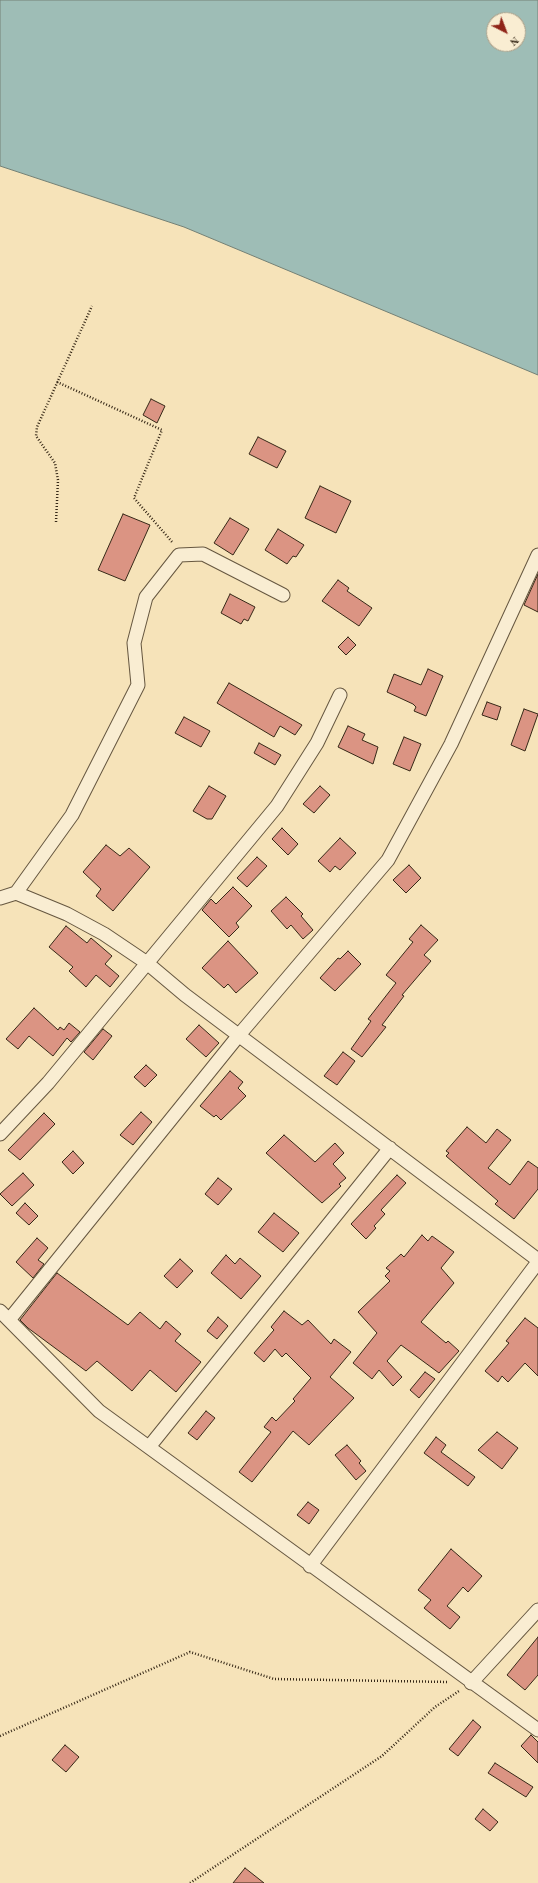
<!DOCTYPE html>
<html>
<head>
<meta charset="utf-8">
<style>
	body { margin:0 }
	#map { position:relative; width:538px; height:1883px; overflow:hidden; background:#f6e3b9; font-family:"Old Standard TT",serif }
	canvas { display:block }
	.north { position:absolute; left:486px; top:12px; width:40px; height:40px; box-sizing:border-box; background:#f9edd2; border:1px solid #ab9e87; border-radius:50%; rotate:138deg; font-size:11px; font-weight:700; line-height:16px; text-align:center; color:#362817 }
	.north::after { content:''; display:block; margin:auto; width:14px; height:18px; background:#8f2418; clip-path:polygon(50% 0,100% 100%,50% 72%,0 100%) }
</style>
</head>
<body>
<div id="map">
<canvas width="538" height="1883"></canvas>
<div class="north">N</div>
</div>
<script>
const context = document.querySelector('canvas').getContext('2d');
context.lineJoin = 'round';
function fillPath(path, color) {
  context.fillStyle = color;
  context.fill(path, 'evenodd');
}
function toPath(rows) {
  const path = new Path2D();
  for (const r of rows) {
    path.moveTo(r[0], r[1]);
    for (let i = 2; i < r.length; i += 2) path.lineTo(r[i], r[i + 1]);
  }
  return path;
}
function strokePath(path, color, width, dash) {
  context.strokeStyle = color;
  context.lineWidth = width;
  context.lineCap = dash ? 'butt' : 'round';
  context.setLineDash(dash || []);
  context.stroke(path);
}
const water = toPath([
	[0,0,538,0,538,375,184,227,0,166,0,0],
	[494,20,518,20,518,44,494,44,494,20]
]);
fillPath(water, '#9ebdb6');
strokePath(water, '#748176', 1);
const building = toPath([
	[151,399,165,406,157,423,143,415,151,399],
	[258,437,286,451,277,468,249,454,258,437],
	[320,486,351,501,336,533,305,518,320,486],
	[123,514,150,525,125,581,98,570,123,514],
	[230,518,249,529,233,555,214,543,230,518],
	[278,529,304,545,296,557,293,556,287,564,265,550,278,529],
	[538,574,538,612,524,605,538,574],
	[338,580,349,588,347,591,372,608,359,626,322,601,338,580],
	[230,594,255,607,248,621,244,619,241,624,221,613,230,594],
	[348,637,356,645,346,655,338,647,348,637],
	[428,669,443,676,426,716,414,711,416,707,413,704,387,692,394,674,421,685,428,669],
	[229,683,302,725,295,735,280,726,274,737,217,703,229,683],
	[487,702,501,707,497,720,482,715,487,702],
	[524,709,538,714,525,751,511,745,524,709],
	[184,717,210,731,201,747,175,733,184,717],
	[348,726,365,734,362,740,378,747,373,764,338,747,348,726],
	[404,737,421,744,410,771,393,764,404,737],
	[259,743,281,755,275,765,254,753,259,743],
	[209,786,226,796,212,819,207,819,193,811,209,786],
	[320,786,330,795,314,813,303,804,320,786],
	[282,828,298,844,288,855,272,839,282,828],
	[340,838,356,853,340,870,335,866,330,872,318,861,340,838],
	[106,845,120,856,129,848,150,867,113,911,96,896,101,889,83,872,106,845],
	[257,857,267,866,247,887,237,878,257,857],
	[409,865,421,878,406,893,393,880,409,865],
	[233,887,252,906,236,923,239,927,229,937,202,910,211,899,216,904,233,887],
	[286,897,303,914,301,916,313,930,303,939,291,925,287,929,271,911,286,897],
	[421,925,438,940,424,955,431,961,402,995,404,996,382,1025,386,1027,362,1057,351,1049,371,1021,368,1019,396,983,386,975,413,942,409,939,421,925],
	[66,926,87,943,91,938,112,956,105,964,119,976,110,987,96,975,86,987,69,971,73,967,49,947,66,926],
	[228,941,258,973,236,993,228,984,224,988,202,968,228,941],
	[348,951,361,964,335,991,320,978,338,958,340,959,348,951],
	[34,1008,58,1030,60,1027,64,1030,69,1023,80,1032,71,1042,67,1038,53,1056,29,1036,18,1049,6,1039,34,1008],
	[199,1025,219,1043,206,1057,186,1039,199,1025],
	[103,1029,112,1036,93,1060,84,1052,103,1029],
	[343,1052,355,1061,337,1085,324,1076,343,1052],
	[146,1065,157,1075,145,1087,134,1077,146,1065],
	[230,1071,243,1082,238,1088,246,1096,221,1120,216,1115,214,1117,200,1106,230,1071],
	[141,1112,152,1122,133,1145,120,1135,141,1112],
	[44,1113,55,1124,20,1160,8,1150,44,1113],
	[467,1127,486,1143,497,1129,511,1140,488,1168,510,1185,528,1161,538,1168,538,1189,514,1219,495,1204,498,1201,446,1156,449,1153,446,1151,467,1127],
	[284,1135,315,1162,335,1143,344,1153,333,1164,346,1178,339,1184,341,1186,322,1203,266,1153,284,1135],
	[73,1151,84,1163,73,1174,62,1162,73,1151],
	[23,1173,34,1185,12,1206,0,1194,23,1173],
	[397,1175,406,1183,381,1210,385,1214,374,1226,376,1228,366,1239,351,1224,397,1175],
	[218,1178,232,1189,218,1205,205,1194,218,1178],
	[25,1203,38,1216,29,1225,16,1213,25,1203],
	[274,1213,299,1233,283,1252,258,1232,274,1213],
	[422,1235,428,1241,432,1236,454,1252,441,1268,454,1283,421,1322,446,1343,448,1341,459,1351,439,1373,401,1345,387,1361,402,1377,393,1386,379,1370,372,1379,353,1363,377,1333,358,1312,390,1281,385,1276,390,1271,386,1268,401,1254,404,1257,422,1235],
	[37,1238,48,1248,38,1260,44,1264,33,1278,16,1262,37,1238],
	[226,1255,235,1264,240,1258,261,1276,241,1299,211,1273,226,1255],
	[180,1259,193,1271,177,1288,164,1276,180,1259],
	[57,1273,128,1325,140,1312,160,1329,166,1321,181,1334,175,1341,201,1362,176,1392,150,1370,132,1391,97,1361,86,1371,28,1328,20,1320,57,1273],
	[284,1311,302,1325,308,1320,331,1344,334,1339,351,1352,330,1377,354,1398,309,1445,293,1431,252,1482,239,1472,271,1432,264,1427,272,1417,276,1421,295,1401,293,1399,311,1378,286,1353,282,1357,275,1349,264,1362,254,1353,274,1330,271,1327,284,1311],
	[218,1317,228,1326,217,1339,207,1331,218,1317],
	[525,1318,538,1328,538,1376,525,1363,508,1382,502,1376,498,1382,485,1371,509,1343,506,1341,525,1318],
	[425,1372,435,1379,419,1398,410,1390,425,1372],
	[206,1411,215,1418,197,1440,188,1433,206,1411],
	[497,1432,518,1448,502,1469,478,1450,497,1432],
	[436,1437,446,1445,441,1452,475,1477,468,1486,424,1453,436,1437],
	[347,1445,361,1461,359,1463,366,1471,356,1480,335,1455,347,1445],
	[308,1502,319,1510,309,1524,297,1515,308,1502],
	[451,1549,482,1576,468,1592,463,1587,447,1606,460,1617,450,1629,424,1608,431,1600,418,1590,451,1549],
	[538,1637,538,1675,525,1690,507,1675,538,1637],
	[473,1720,481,1727,458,1756,449,1749,473,1720],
	[531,1735,538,1742,538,1763,521,1746,531,1735],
	[65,1745,79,1757,66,1772,52,1760,65,1745],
	[495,1763,533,1787,526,1797,488,1773,495,1763],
	[483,1809,498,1822,490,1831,475,1819,483,1809],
	[245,1868,264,1883,233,1883,245,1868]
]);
fillPath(building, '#db9483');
strokePath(building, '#362817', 1);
const minor = toPath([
	[16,893,67,914,104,934,147,963,185,995,538,1260],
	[0,898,16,893,72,815,138,685,134,643,146,597,179,555,203,554,283,595],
	[0,1134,48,1083,277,806,317,743,340,695],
	[0,1311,99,1411,538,1730],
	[9,1320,239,1035,388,860,451,744,538,555],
	[149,1447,390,1148],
	[310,1566,538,1262],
	[471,1683,538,1610]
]);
strokePath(minor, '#665740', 15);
strokePath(toPath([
	[57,382,162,430,134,498,173,543],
	[56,522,58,480,55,463,36,436,37,427,92,306],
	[0,1736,190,1652,274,1679,449,1682],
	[190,1883,382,1756,435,1707,459,1691]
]), '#362817', 2.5, [1, 2]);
strokePath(minor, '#f9edd2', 13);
</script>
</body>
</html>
